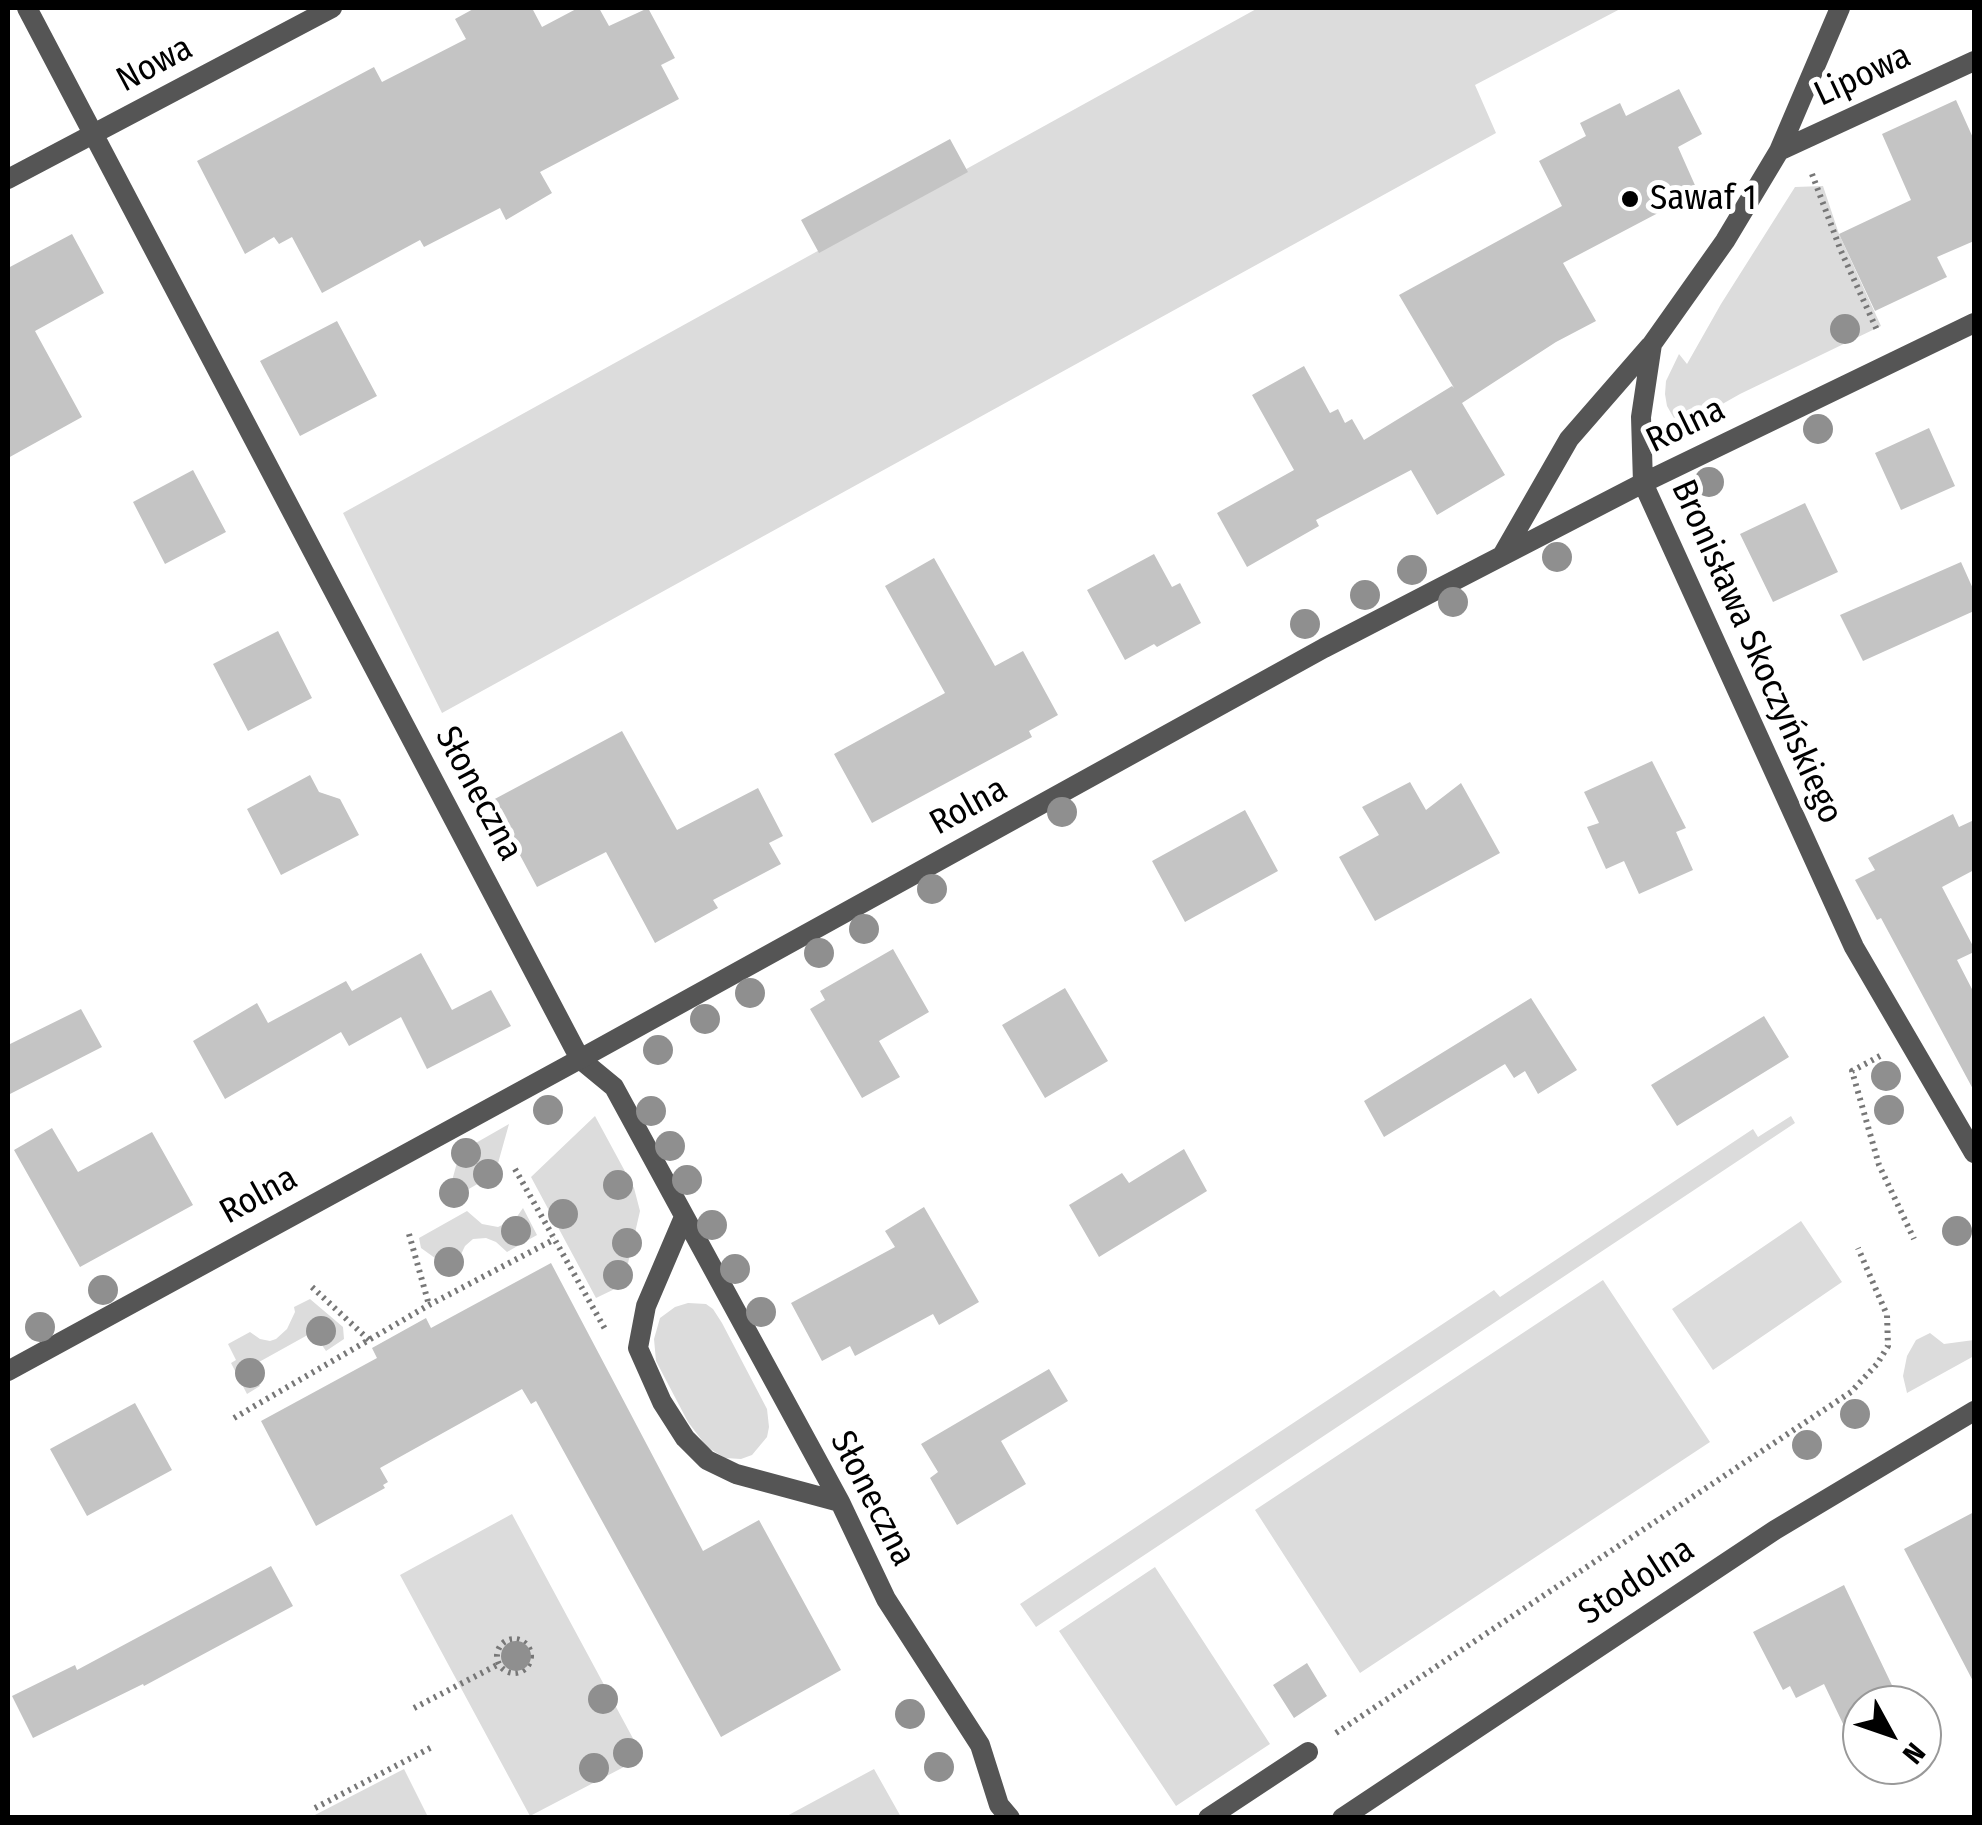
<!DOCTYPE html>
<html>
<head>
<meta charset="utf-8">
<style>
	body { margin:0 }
	#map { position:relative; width:1982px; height:1825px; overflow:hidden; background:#fff; font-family:"Fira Sans Condensed",sans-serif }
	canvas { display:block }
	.frame { position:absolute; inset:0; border:10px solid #000; pointer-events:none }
	.north { position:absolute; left:1842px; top:1685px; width:100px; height:100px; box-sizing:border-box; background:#fff; border:2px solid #999; border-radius:50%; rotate:130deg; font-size:28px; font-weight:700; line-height:40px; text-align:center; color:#000 }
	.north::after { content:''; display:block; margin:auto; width:35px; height:45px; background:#000; clip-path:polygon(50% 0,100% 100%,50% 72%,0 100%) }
</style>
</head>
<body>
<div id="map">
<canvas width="1982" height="1825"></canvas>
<div class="frame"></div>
<div class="north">N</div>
</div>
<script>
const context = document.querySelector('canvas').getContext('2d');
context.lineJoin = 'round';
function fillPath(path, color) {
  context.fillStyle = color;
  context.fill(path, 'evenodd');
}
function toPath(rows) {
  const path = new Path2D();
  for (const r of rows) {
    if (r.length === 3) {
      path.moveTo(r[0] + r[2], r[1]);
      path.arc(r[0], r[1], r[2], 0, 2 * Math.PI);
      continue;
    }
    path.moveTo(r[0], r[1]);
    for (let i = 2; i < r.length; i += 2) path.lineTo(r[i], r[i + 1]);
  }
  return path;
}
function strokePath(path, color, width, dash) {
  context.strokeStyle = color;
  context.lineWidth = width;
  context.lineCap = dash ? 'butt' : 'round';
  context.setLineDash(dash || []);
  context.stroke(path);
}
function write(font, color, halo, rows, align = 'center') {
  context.font = font + ' "Fira Sans Condensed",sans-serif';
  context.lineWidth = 10;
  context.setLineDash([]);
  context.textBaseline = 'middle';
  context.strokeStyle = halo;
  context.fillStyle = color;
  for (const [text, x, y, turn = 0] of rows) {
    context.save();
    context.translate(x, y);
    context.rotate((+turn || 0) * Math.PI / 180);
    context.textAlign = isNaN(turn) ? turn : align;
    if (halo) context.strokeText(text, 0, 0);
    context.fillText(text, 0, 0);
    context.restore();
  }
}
fillPath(toPath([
	[1258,8,1622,8,1475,85,1496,133,442,713,343,513],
	[1823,186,1839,234,1881,326,1740,394,1710,411,1716,426,1705,431,1691,431,1675,420,1667,406,1665,394,1666,381,1679,354,1687,364,1721,304,1795,187],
	[595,1116,634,1188,640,1211,623,1285,596,1298,531,1177],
	[1791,1116,1795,1123,1036,1627,1020,1604,1494,1290,1500,1297,1753,1129,1758,1137],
	[509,1124,495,1174,446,1202,460,1152],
	[523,1208,537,1235,507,1252,496,1242,486,1238,473,1239,465,1246,453,1271,421,1248,419,1238,467,1211,482,1224,498,1227,516,1218],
	[1801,1221,1842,1282,1713,1370,1672,1309],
	[1603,1280,1710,1442,1360,1673,1255,1510],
	[310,1299,343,1327,344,1339,326,1351,313,1332,250,1367,260,1386,247,1394,231,1363,236,1360,228,1344,250,1332,260,1339,270,1341,276,1339,287,1329,295,1312,294,1307],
	[688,1303,706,1304,713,1309,722,1323,767,1409,769,1427,767,1437,752,1455,741,1459,725,1458,707,1447,688,1422,656,1361,654,1339,660,1318,675,1307],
	[1930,1333,1944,1344,1974,1340,1974,1356,1907,1393,1903,1376,1907,1356,1916,1340],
	[512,1514,643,1757,530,1816,400,1575],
	[1155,1567,1270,1744,1176,1806,1059,1631],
	[404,1769,428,1817,311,1817],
	[874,1769,901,1817,785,1817]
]), '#dcdcdc');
fillPath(toPath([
	[475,8,532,8,542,27,578,8,599,8,609,26,648,8,675,58,661,65,679,99,540,172,552,193,506,220,500,208,424,247,420,240,322,293,292,237,279,244,274,237,245,254,197,161,374,67,382,82,466,39,455,19],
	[1679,89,1702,134,1678,147,1698,192,1563,263,1596,321,1556,342,1462,403,1505,475,1437,515,1411,470,1316,520,1319,526,1247,567,1217,513,1294,470,1252,395,1304,366,1330,413,1338,409,1345,423,1352,419,1364,440,1452,386,1454,388,1399,295,1562,206,1539,161,1586,136,1580,123,1620,103,1626,116],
	[1956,100,1974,140,1974,241,1937,257,1947,277,1875,311,1839,234,1911,200,1882,134],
	[950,139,968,172,819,253,801,220],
	[72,234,104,293,35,331,82,417,8,458,8,268],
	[337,321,377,396,300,436,260,361],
	[1929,428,1955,486,1901,510,1875,453],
	[193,470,226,532,165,564,133,502],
	[1805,503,1838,572,1773,602,1740,534],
	[1154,554,1172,587,1180,583,1201,623,1157,647,1154,644,1125,660,1087,590],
	[934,558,995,666,1023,651,1058,715,1029,731,1032,737,872,823,834,754,945,693,885,586],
	[1961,562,1974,591,1974,611,1863,661,1840,615],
	[278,631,312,698,248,731,213,664],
	[622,731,677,830,758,788,783,836,769,843,781,864,713,900,718,908,655,943,606,852,537,887,491,801],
	[1652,761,1686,828,1676,832,1693,870,1639,894,1624,861,1606,869,1587,827,1599,823,1584,792],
	[310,775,319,792,340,799,359,835,281,875,247,809],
	[1410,782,1426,810,1461,783,1500,853,1375,921,1339,857,1379,835,1362,807],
	[1245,810,1278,871,1185,922,1152,861],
	[1953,814,1959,827,1974,820,1974,870,1942,887,1974,948,1974,952,1957,960,1974,993,1974,1091,1881,918,1877,920,1855,880,1875,870,1868,858],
	[893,949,929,1012,879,1041,900,1077,862,1098,810,1009,825,1000,820,991],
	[421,953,452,1010,491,990,511,1026,427,1069,401,1017,349,1046,341,1032,225,1099,193,1041,257,1003,268,1023,346,981,352,991],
	[1065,988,1108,1061,1045,1098,1002,1025],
	[1531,998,1577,1070,1538,1094,1525,1071,1514,1078,1505,1064,1384,1137,1364,1101],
	[81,1009,102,1047,8,1095,8,1045],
	[1764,1016,1789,1057,1677,1126,1651,1085],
	[52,1128,78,1172,152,1132,193,1205,80,1267,14,1150],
	[1184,1149,1207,1191,1099,1257,1069,1205,1122,1173,1129,1183],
	[924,1207,979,1302,939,1325,933,1314,855,1356,850,1346,822,1361,791,1303,895,1247,885,1231],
	[551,1263,703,1551,759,1520,841,1670,721,1737,536,1401,531,1404,522,1389,380,1468,388,1482,383,1485,385,1488,316,1526,261,1421,377,1358,372,1348,426,1318,431,1328],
	[1049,1369,1068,1401,1001,1441,1026,1484,957,1525,930,1478,938,1472,921,1444],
	[135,1403,172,1470,87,1516,50,1449],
	[1974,1512,1974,1683,1904,1549],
	[271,1566,293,1606,144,1686,143,1684,33,1738,12,1696,75,1665,77,1670],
	[1844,1585,1901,1704,1862,1705,1862,1722,1847,1728,1845,1728,1824,1684,1796,1698,1790,1686,1783,1690,1753,1632],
	[1307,1663,1327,1696,1294,1718,1273,1685]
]), '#c4c4c4');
strokePath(toPath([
	[1812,174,1841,251,1877,330],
	[1880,1056,1852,1071,1879,1165,1914,1239],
	[515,1169,605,1329],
	[409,1234,429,1305],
	[312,1287,369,1340],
	[234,1418,429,1305,555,1239],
	[514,1656,17],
	[414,1708,499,1664],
	[1336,1733,1851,1392,1877,1364,1888,1346,1887,1315,1858,1248],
	[315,1808,434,1746]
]), '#777', 6, [2.5, 5]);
strokePath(toPath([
	[580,1059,614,1087,840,1502,886,1599,980,1745,999,1805,1010,1818],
	[684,1217,646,1306,638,1348,662,1402,685,1438,707,1460,736,1474,840,1502],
	[1208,1818,1308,1752]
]), '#555', 20);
strokePath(toPath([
	[27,8,580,1059],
	[1840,8,1779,151,1725,241,1652,344,1641,417,1643,483,1854,947,1974,1153],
	[1779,151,1974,61],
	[8,179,332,8],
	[1503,554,1569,439,1650,346],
	[8,1371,580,1059,1324,648,1643,483,1974,323],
	[1342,1818,1775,1530,1974,1411]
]), '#555', 20);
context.fillStyle = '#8f8f8f';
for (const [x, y] of [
	[1845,329],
	[1818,429],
	[1709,482],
	[1557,557],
	[1412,570],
	[1365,595],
	[1453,602],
	[1305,624],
	[1062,812],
	[932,889],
	[864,929],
	[819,953],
	[750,993],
	[705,1019],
	[658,1050],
	[1886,1076],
	[548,1110],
	[1889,1110],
	[651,1111],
	[670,1146],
	[466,1153],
	[488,1174],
	[687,1180],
	[618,1185],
	[454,1193],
	[563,1214],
	[712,1225],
	[516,1231],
	[1957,1231],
	[627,1243],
	[449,1262],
	[735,1269],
	[618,1275],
	[103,1290],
	[761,1312],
	[40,1327],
	[321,1331],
	[250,1373],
	[1855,1414],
	[1807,1445],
	[516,1656],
	[603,1699],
	[910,1714],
	[628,1753],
	[939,1767],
	[594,1768]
]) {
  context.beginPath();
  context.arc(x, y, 15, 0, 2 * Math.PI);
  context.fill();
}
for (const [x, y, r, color] of [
	[1630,199,10,"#000"]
]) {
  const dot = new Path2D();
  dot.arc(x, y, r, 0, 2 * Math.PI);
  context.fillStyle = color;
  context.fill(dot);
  strokePath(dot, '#fff', 4);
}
write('35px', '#000', '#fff', [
	["Nowa",155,65,-28],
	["Lipowa",1863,76,-25],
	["Rolna",1686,426,-26],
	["Bronisława Skoczyńskiego",1756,652,66],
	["Słoneczna",478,794,62],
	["Rolna",969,807,-29],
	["Rolna",259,1196,-29],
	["Słoneczna",872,1499,63],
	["Stodolna",1637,1582,-33]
]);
write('35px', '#000', '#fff', [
	["Sawaf 1",1650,199]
], 'left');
</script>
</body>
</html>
